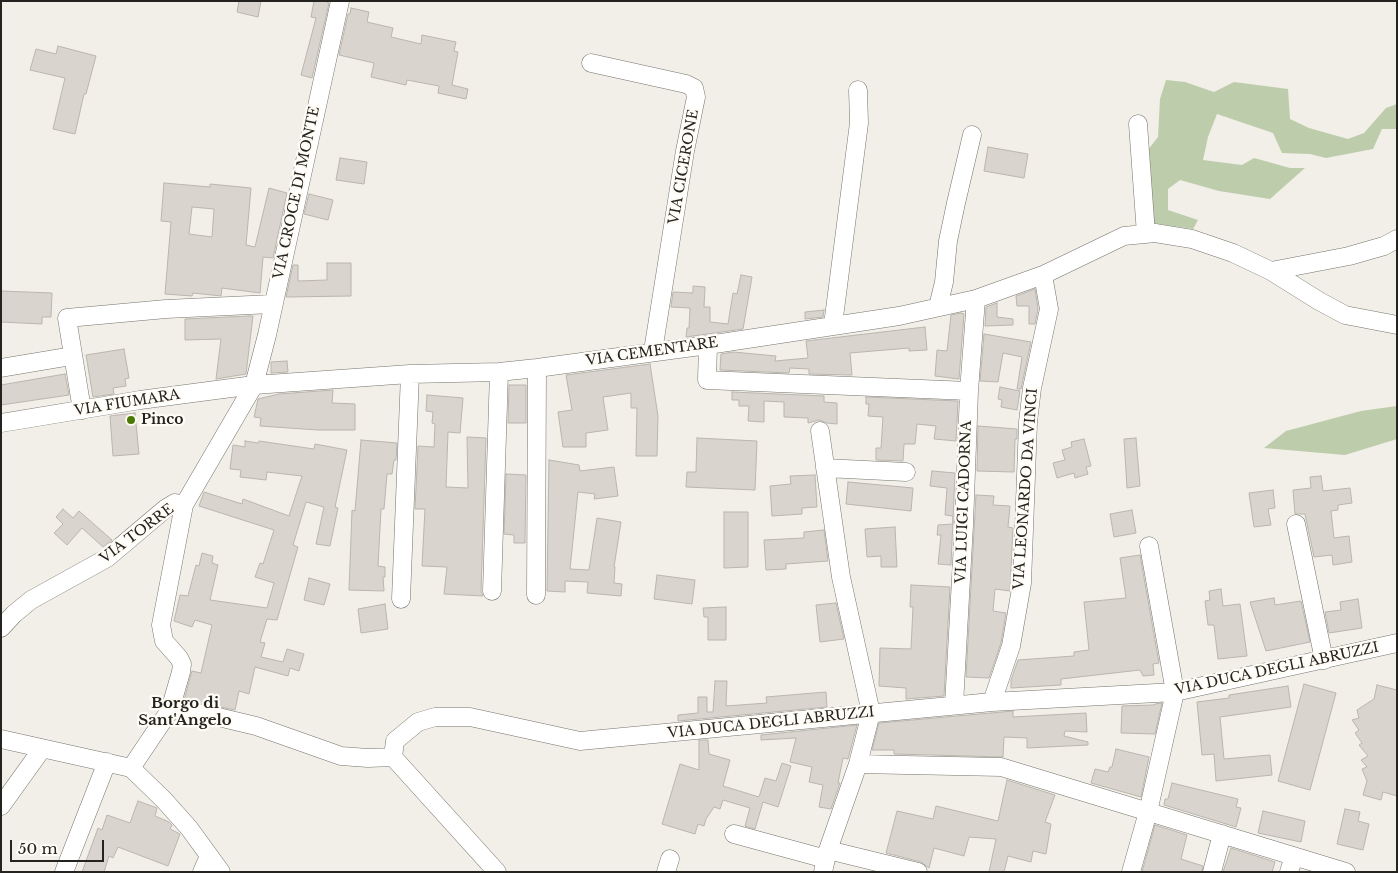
<!DOCTYPE html>
<html>
<head>
<meta charset="utf-8">
<style>
	body { margin:0 }
	#map { position:relative; width:1398px; height:873px; overflow:hidden; background:#f1efe7; font-family:"Libre Baskerville",serif }
	canvas { display:block }
	.frame { position:absolute; inset:0; border:2px solid #242320; pointer-events:none }
	.scale { position:absolute; left:10px; top:840px; width:94px; height:22px; box-sizing:border-box; border:2px solid #242320; border-top:0; padding-left:6px; font-size:15px; line-height:18px; white-space:nowrap; color:#242320; -webkit-text-stroke:4px #fefcf4; paint-order:stroke }
</style>
</head>
<body>
<div id="map">
<canvas width="1398" height="873"></canvas>
<div class="frame"></div>
<div class="scale">50 m</div>
</div>
<script>
const context = document.querySelector('canvas').getContext('2d');
context.lineJoin = 'round';
function fillPath(path, color) {
  context.fillStyle = color;
  context.fill(path, 'evenodd');
}
function toPath(rows) {
  const path = new Path2D();
  for (const r of rows) {
    path.moveTo(r[0], r[1]);
    for (let i = 2; i < r.length; i += 2) path.lineTo(r[i], r[i + 1]);
  }
  return path;
}
function strokePath(path, color, width, dash) {
  context.strokeStyle = color;
  context.lineWidth = width;
  context.lineCap = dash ? 'butt' : 'round';
  context.setLineDash(dash || []);
  context.stroke(path);
}
function write(font, color, halo, rows, align = 'center') {
  context.font = font + ' "Libre Baskerville",serif';
  context.lineWidth = 4.5;
  context.setLineDash([]);
  context.textBaseline = 'middle';
  context.strokeStyle = halo;
  context.fillStyle = color;
  for (const [text, x, y, turn = 0] of rows) {
    context.save();
    context.translate(x, y);
    context.rotate((+turn || 0) * Math.PI / 180);
    context.textAlign = isNaN(turn) ? turn : align;
    if (halo) context.strokeText(text, 0, 0);
    context.fillText(text, 0, 0);
    context.restore();
  }
}
fillPath(toPath([
	[1166,80,1185,82,1214,92,1234,82,1288,89,1290,119,1309,128,1348,139,1364,133,1386,108,1397,104,1397,129,1382,129,1373,149,1326,158,1310,154,1282,153,1273,133,1217,114,1208,137,1203,160,1242,165,1254,158,1290,168,1305,168,1270,199,1219,191,1180,180,1168,189,1168,210,1198,220,1193,229,1153,223,1147,151,1158,137,1160,99],
	[1397,406,1397,439,1345,455,1264,448,1286,431,1361,411]
]), '#bdccab');
const building = toPath([
	[239,1,261,1,258,17,237,12,239,1],
	[314,1,325,1,329,3,312,78,301,75,316,18,311,17,314,1],
	[351,8,369,12,367,22,393,28,391,37,421,44,422,35,456,42,454,51,458,52,452,85,468,89,466,99,438,93,439,86,407,80,406,85,371,77,374,63,339,55,348,14,350,14,351,8],
	[58,46,96,56,86,94,84,94,75,134,53,129,65,78,30,70,36,49,56,54,58,46],
	[988,147,1028,154,1024,178,984,171,988,147],
	[340,158,367,162,364,184,336,180,340,158],
	[164,183,210,187,210,184,251,188,246,245,255,247,269,188,287,193,273,258,263,257,260,293,222,288,221,296,193,293,192,296,165,294,171,222,161,221,164,183],
	[192,207,214,209,212,237,189,234,192,207],
	[309,194,333,200,328,220,304,214,309,194],
	[327,263,351,263,351,296,286,297,293,265,298,265,298,281,327,280,327,263],
	[741,275,752,277,743,329,686,337,687,328,689,328,690,308,671,307,673,292,693,293,693,286,705,287,704,307,710,307,710,322,728,324,733,293,737,294,741,275],
	[1035,289,1038,309,1035,324,1029,324,1029,306,1017,306,1016,296,1035,289],
	[1,291,52,293,51,317,42,317,42,324,1,322,1,291],
	[997,303,997,317,1013,319,1013,325,985,326,986,307,997,303],
	[824,310,823,317,805,319,805,312,824,310],
	[961,313,964,314,959,379,935,376,937,350,947,351,951,315,961,313],
	[249,316,253,316,246,374,216,379,221,339,185,340,185,319,249,316],
	[925,327,927,350,909,351,909,348,850,353,852,375,809,374,809,369,790,368,789,373,720,370,721,354,733,352,776,356,775,361,808,358,806,341,925,327],
	[984,334,1031,342,1021,389,1017,389,1022,357,1003,353,998,382,980,381,984,334],
	[124,349,129,378,125,379,126,386,113,388,114,394,93,397,86,355,124,349],
	[287,361,288,372,271,373,271,362,287,361],
	[650,364,658,416,657,456,636,456,637,408,631,408,631,393,603,397,608,430,586,433,586,447,563,447,558,412,572,410,566,375,650,364],
	[65,374,69,395,1,405,1,385,65,374],
	[509,385,526,385,526,423,508,423,509,385],
	[1000,387,1020,391,1017,410,1001,407,1002,400,998,399,1000,387],
	[333,390,332,403,355,404,355,430,318,430,260,426,261,418,254,417,258,399,279,394,333,390],
	[732,392,824,396,824,402,837,403,837,424,827,423,819,420,808,423,808,418,784,417,784,402,764,401,764,422,748,421,749,406,739,406,739,400,732,400,732,392],
	[427,395,463,398,460,433,448,432,446,487,468,488,467,437,486,438,481,591,483,596,444,594,447,567,422,566,425,509,415,509,418,446,434,447,435,424,432,423,433,412,426,411,427,395],
	[866,397,958,401,956,441,934,439,936,426,917,424,915,444,904,444,903,461,876,460,876,448,881,448,883,417,868,416,869,404,866,404,866,397],
	[135,413,139,454,113,456,110,416,135,413],
	[978,426,1017,429,1017,439,1015,439,1014,472,977,471,978,426],
	[697,438,757,441,755,490,686,487,687,472,696,472,697,438],
	[1136,438,1140,486,1127,488,1124,439,1136,438],
	[1084,439,1091,466,1086,467,1088,474,1075,478,1074,473,1057,478,1053,463,1065,460,1062,450,1072,447,1071,442,1084,439],
	[361,440,397,443,396,460,394,460,392,474,387,474,384,509,381,509,378,566,385,567,385,577,383,577,384,591,349,590,352,510,355,511,361,440],
	[245,441,258,443,259,441,314,449,315,444,347,450,335,507,338,508,330,546,316,544,324,507,306,502,293,545,298,547,277,620,267,619,260,642,265,643,261,657,283,662,287,649,304,654,299,671,290,668,288,676,255,667,249,694,239,691,235,710,184,700,192,671,201,673,212,625,195,620,192,627,174,621,180,595,188,596,196,565,199,566,202,553,213,556,212,563,218,565,210,600,267,608,274,583,255,577,260,563,263,564,274,530,199,506,204,492,242,504,243,499,289,516,302,476,267,472,266,480,240,477,241,470,230,469,233,445,245,447,245,441],
	[549,460,579,465,580,471,614,467,618,496,594,499,595,494,578,492,570,569,589,570,597,518,621,522,614,567,615,567,614,583,622,584,621,596,587,593,588,582,565,581,565,592,547,591,549,460],
	[932,471,955,473,951,565,938,564,941,535,937,535,938,525,953,524,953,516,945,515,947,488,930,486,932,471],
	[506,474,526,475,525,543,514,543,514,535,504,534,506,474],
	[815,475,817,507,802,508,802,514,772,516,770,486,791,484,790,476,815,475],
	[1321,476,1323,491,1350,488,1352,503,1338,505,1338,510,1331,511,1334,538,1349,536,1352,562,1333,565,1332,555,1314,557,1305,514,1295,514,1293,490,1311,488,1310,477,1321,476],
	[848,482,913,488,911,511,846,504,848,482],
	[1273,490,1275,508,1268,509,1271,525,1254,527,1249,493,1273,490],
	[976,495,994,496,993,505,1010,506,1008,527,1013,528,1010,591,995,589,993,611,1006,613,1001,643,989,678,966,677,976,495],
	[63,509,73,518,79,511,112,540,103,547,82,528,67,545,54,533,63,524,56,517,63,509],
	[1132,510,1136,533,1114,537,1110,514,1132,510],
	[724,512,748,512,748,567,724,568,724,512],
	[895,527,897,567,881,567,881,556,867,557,865,529,895,527],
	[824,530,828,561,786,564,786,569,766,570,764,540,804,538,804,532,824,530],
	[1140,555,1159,663,1153,664,1154,675,1143,676,1140,670,1061,679,1061,685,1011,688,1011,680,1018,660,1074,656,1074,652,1089,650,1084,602,1126,598,1120,558,1140,555],
	[657,575,695,580,692,604,654,599,657,575],
	[309,578,330,584,324,605,304,600,309,578],
	[911,585,950,587,944,696,906,699,906,688,879,686,880,648,911,649,913,607,910,607,911,585],
	[1221,589,1223,606,1240,604,1247,656,1218,659,1214,625,1208,625,1205,601,1210,600,1209,591,1221,589],
	[1274,598,1275,605,1301,601,1310,642,1266,651,1250,602,1274,598],
	[1358,599,1362,628,1329,633,1325,612,1341,610,1340,602,1358,599],
	[836,603,844,639,820,642,816,605,836,603],
	[385,604,388,629,361,633,358,609,385,604],
	[726,607,726,640,708,640,708,617,704,617,703,608,726,607],
	[715,681,727,681,726,706,767,703,766,697,826,692,827,707,678,721,678,715,698,713,698,697,707,697,707,712,713,712,715,681],
	[1304,684,1336,693,1310,790,1278,781,1304,684],
	[1377,685,1397,690,1397,796,1383,792,1381,800,1363,795,1367,781,1362,769,1367,767,1361,760,1368,756,1359,745,1362,743,1355,733,1359,730,1352,720,1359,718,1357,710,1374,699,1377,685],
	[1288,686,1291,707,1220,717,1224,759,1270,755,1272,775,1216,781,1214,754,1202,755,1197,702,1229,698,1229,695,1288,686],
	[1162,703,1155,734,1121,733,1122,706,1154,705,1155,704,1162,703],
	[1013,711,1013,717,1086,713,1087,732,1065,731,1064,736,1088,742,1088,745,1027,748,1027,738,1004,737,1003,757,894,754,894,750,872,750,879,723,1013,711],
	[857,725,848,759,843,758,838,783,840,783,831,809,819,807,823,785,809,782,812,767,790,762,796,738,761,740,761,735,857,725],
	[699,740,708,740,709,754,730,760,723,786,759,797,765,778,776,781,782,763,791,766,778,807,763,802,755,829,745,826,750,808,723,800,720,809,714,807,706,819,704,826,698,824,695,834,662,824,680,764,699,770,699,740],
	[1116,749,1149,757,1141,797,1091,783,1095,769,1108,772,1110,767,1112,767,1116,749],
	[1007,780,1055,795,1045,822,1051,824,1046,854,1033,851,1031,862,1008,856,1004,872,989,872,996,839,969,837,964,856,934,848,929,868,921,862,886,853,897,811,933,819,936,806,998,821,1007,780],
	[1172,783,1238,799,1236,807,1241,808,1236,827,1164,805,1165,799,1168,799,1172,783],
	[138,801,157,808,155,816,169,822,172,825,170,829,180,834,168,866,118,847,113,858,109,856,104,872,82,872,98,828,102,830,107,815,130,823,138,801],
	[1345,809,1360,812,1358,821,1369,824,1363,850,1337,844,1345,809],
	[1263,811,1305,821,1301,842,1258,833,1263,811],
	[1155,825,1187,835,1181,859,1203,866,1202,872,1142,872,1155,825],
	[1231,848,1275,862,1272,872,1223,872,1231,848]
]);
fillPath(building, '#dad4ce');
strokePath(building, '#bbb5af', 1);
const minor = toPath([
	[591,63,686,84,694,88,696,97,685,151,653,351],
	[1138,124,1146,234],
	[1271,271,1349,256,1384,246,1397,239],
	[938,307,944,282,948,241,956,203,972,135],
	[833,325,859,123,858,90],
	[708,345,707,380,969,391],
	[1,368,72,356],
	[82,410,67,318,166,309,272,304],
	[1,423,140,400,254,385,410,374,499,372,537,368,708,345,899,316,976,299,1043,275,1124,236,1155,233,1192,239,1233,253,1271,271,1319,301,1345,315,1397,325],
	[820,431,841,577,871,713,858,764,828,850,823,872],
	[825,468,906,472],
	[1296,524,1324,660],
	[492,591,499,372],
	[536,595,537,368],
	[401,599,410,374],
	[1,628,14,614,31,600,107,558,165,509,175,503,184,505],
	[992,702,1011,646,1022,583,1028,422,1032,388,1049,309,1043,275],
	[954,705,964,525,969,391,976,299],
	[170,710,180,710,214,716,256,726,341,756,368,758,393,757,395,741,418,722,435,717,470,717,580,741,992,702,1175,692,1397,643],
	[1,739,131,768,164,800,189,828,221,872],
	[393,757,497,872],
	[858,764,1001,767,1346,872],
	[131,768,170,710,181,672,182,664,179,658,164,641,161,625,184,505,254,385,267,335,340,1],
	[1,806,42,749],
	[734,834,826,859],
	[828,850,918,872],
	[64,872,107,762],
	[202,872,209,856],
	[666,872,670,859],
	[1131,872,1148,812,1175,692,1149,546],
	[1212,872,1222,834],
	[1289,872,1294,856]
]);
strokePath(minor, '#76746d', 19);
strokePath(minor, '#fff', 18);
for (const [x, y, r, color] of [
	[131,420,5,"#497900"]
]) {
  const dot = new Path2D();
  dot.arc(x, y, r, 0, 2 * Math.PI);
  context.fillStyle = color;
  context.fill(dot);
  strokePath(dot, '#fefcf4', 2);
}
write('14px', '#242320', '#fefcf4', [
	["VIA CICERONE",684,167,-80],
	["VIA CROCE DI MONTE",297,193,-78],
	["VIA CEMENTARE",652,352,-8],
	["VIA FIUMARA",127,403,-9],
	["VIA LEONARDO DA VINCI",1026,489,-86],
	["VIA LUIGI CADORNA",964,502,-88],
	["VIA TORRE",137,534,-37],
	["VIA DUCA DEGLI ABRUZZI",1277,669,-12],
	["VIA DUCA DEGLI ABRUZZI",771,723,-6]
]);
write('bold 14px', '#242320', '#fefcf4', [
	["Pinco",141,420]
], 'left');
write('bold 15px', '#242320', '#fefcf4', [
	["Borgo di",185,704],
	["Sant'Angelo",185,721]
]);
</script>
</body>
</html>
